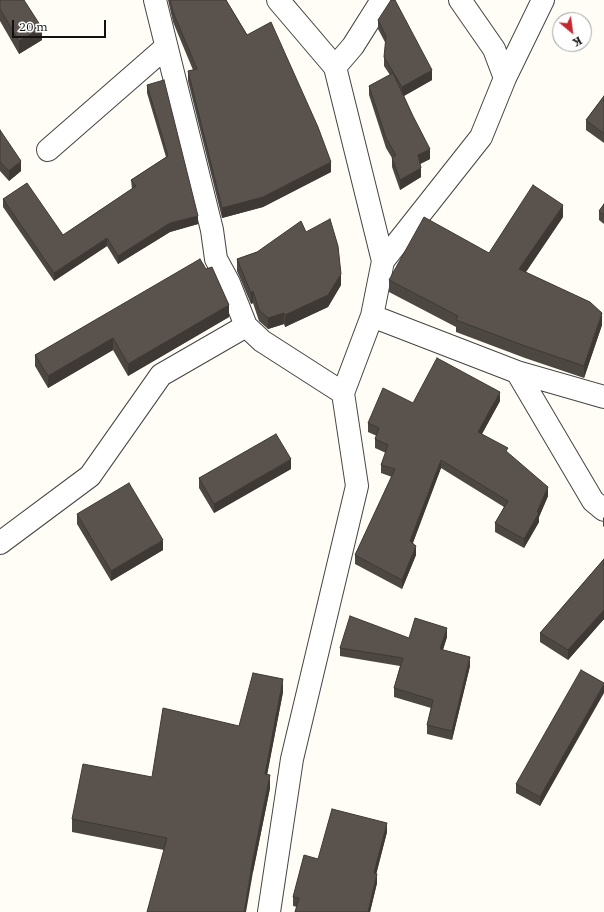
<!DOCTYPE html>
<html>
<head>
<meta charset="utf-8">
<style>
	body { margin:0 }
	#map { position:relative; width:604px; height:912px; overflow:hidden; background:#fffdf5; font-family:"IBM Plex Serif",serif }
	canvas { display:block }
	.north { position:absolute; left:552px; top:12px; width:40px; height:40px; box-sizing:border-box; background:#fff; border:1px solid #a0a0a0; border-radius:50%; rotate:151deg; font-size:11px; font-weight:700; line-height:16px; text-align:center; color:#111 }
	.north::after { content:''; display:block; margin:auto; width:14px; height:18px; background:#c4262e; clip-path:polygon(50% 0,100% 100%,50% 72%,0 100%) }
	.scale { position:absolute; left:12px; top:20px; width:94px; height:18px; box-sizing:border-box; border:2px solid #111; border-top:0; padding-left:5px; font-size:12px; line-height:14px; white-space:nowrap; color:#111; -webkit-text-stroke:3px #fff; paint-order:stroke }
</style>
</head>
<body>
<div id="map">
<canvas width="604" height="912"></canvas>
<div class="north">K</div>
<div class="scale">20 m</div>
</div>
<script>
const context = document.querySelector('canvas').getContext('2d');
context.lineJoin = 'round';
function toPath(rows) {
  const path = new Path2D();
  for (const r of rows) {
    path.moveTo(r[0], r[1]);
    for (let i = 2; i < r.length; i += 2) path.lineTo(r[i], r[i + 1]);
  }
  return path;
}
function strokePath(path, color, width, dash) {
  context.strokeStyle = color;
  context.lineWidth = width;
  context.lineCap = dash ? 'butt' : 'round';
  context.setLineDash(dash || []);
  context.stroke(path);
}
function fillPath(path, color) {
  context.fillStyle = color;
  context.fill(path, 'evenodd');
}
const minor = toPath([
	[155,0,212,230,216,259,229,283,246,326,262,341,343,393],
	[460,0,494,49,505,78],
	[335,67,353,46,382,0],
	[48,150,166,47],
	[383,261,481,137,505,78,543,0],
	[372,316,517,372,604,397],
	[517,372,593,501,604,510],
	[0,543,90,476,161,375,246,326],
	[269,912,292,759,357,486,343,393,372,316,383,261,335,67,278,0]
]);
strokePath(minor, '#444', 24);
strokePath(minor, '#fff', 22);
fillPath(toPath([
	[0,0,42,40,19,54,0,21],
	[168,0,226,0,331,172,263,207,222,218,188,81,188,71,193,70,173,22],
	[378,20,432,80,404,96,430,159,420,164,421,177,400,190,392,167,392,158,386,148,369,95,369,86,390,75,384,66,384,57,386,44,378,29],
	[147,85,198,224,170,232,118,264,107,246,54,281,3,207,3,199,63,235,132,189,131,180,166,157,147,93],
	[604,96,604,143,586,130,586,120],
	[0,130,21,171,9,181,0,171],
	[604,204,604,224,599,220,599,211],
	[563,217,526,272,602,325,584,378,525,358,456,332,456,327,389,292,389,280,489,253],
	[306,232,341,285,328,307,285,327,284,324,268,329,259,321,253,303,251,304,237,271,237,259,257,252],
	[206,269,229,317,128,376,113,350,48,388,35,366,35,355],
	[500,401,482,434,508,453,548,496,539,517,539,522,524,548,495,532,495,523,504,507,441,468,413,543,416,555,402,589,355,564,355,555,392,477,381,473,381,465,386,453,375,448,375,439,377,436,368,432,368,423,413,403],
	[291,469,214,513,199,488,199,478],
	[77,514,163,550,111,581,77,524],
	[604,517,604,527,603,526,603,518],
	[604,559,604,619,568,660,540,642,540,633],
	[447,637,443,650,470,666,452,740,427,734,427,725,431,708,394,697,394,688,400,666,340,656,340,648,409,638],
	[604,683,540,806,516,793,516,784],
	[283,692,267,774,270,788,253,872,164,850,72,832,72,819,152,777,239,726],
	[387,832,376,874,377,883,370,912,295,912,297,907,293,906,293,897,318,859]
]), '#4d4742');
fillPath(toPath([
	[42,28,42,40,19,54,19,41],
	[432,70,432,80,402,97,402,87],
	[430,149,430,159,418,165,418,155],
	[21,161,21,171,9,181,9,171],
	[331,162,331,172,263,207,222,218,222,208],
	[421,168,421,177,400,190,400,180],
	[563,205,563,217,519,282,519,269],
	[198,216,198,224,170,232,118,264,118,256,170,223],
	[107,238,107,246,54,281,54,273],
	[341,274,341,285,328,307,285,327,285,315],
	[253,291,253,303,251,304,251,293],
	[229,305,229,317,128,376,128,364],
	[284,313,284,324,268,329,268,318],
	[602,313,602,325,584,378,584,366],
	[113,338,113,350,48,388,48,376],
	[500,392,500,401,478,441,478,432],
	[291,459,291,469,214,513,214,504],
	[441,460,441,468,410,550,410,541],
	[548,487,548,496,539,517,539,522,524,548,524,539,537,512],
	[163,540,163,550,111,581,111,571],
	[416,546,416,555,402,589,402,580],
	[604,610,604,619,568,660,568,650],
	[447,628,447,637,440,658,440,649],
	[470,657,470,666,452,740,452,731],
	[283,679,283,692,265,786,265,774],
	[604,684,604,693,540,806,540,797],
	[270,775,270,788,253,872,246,912,244,912,253,859],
	[387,823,387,832,374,883,374,873],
	[377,874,377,883,370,912,368,912]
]), '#3f3936');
const building = toPath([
	[0,0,24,0,42,28,19,41,0,9,0,0],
	[170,0,226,0,247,35,271,22,318,127,331,162,263,197,222,208,188,71,197,69,173,12,170,0],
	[391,0,395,0,432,70,402,87,384,57,386,36,378,20,391,0],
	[393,73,413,116,430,149,418,155,421,168,400,180,392,158,396,155,386,138,369,86,393,73],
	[164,80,198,216,170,223,118,256,107,238,54,273,3,199,27,183,63,235,136,186,131,180,168,156,147,85,164,80],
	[604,96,604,134,586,120,604,96],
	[0,130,21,161,9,171,0,162,0,130],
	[533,185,563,205,519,269,590,302,602,313,584,366,525,346,456,320,458,316,389,280,424,217,489,253,533,185],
	[604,204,604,215,599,211,604,204],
	[330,219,338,246,341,274,328,295,285,315,284,313,268,318,259,310,253,291,251,293,237,259,257,252,301,221,306,232,330,219],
	[200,259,206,269,212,267,229,305,128,364,113,338,48,376,35,355,200,259],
	[437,358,500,392,478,432,508,448,506,451,548,487,537,512,539,513,524,539,495,523,508,501,441,460,410,541,416,546,402,580,355,555,395,469,381,465,388,445,375,439,379,428,368,423,383,388,413,403,437,358],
	[276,434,291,459,214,504,199,478,276,434],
	[129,483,163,540,111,571,77,514,129,483],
	[604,559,604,610,568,650,540,633,604,559],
	[350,616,409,638,415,618,447,628,440,649,470,657,452,731,427,725,433,700,394,688,403,658,340,648,350,616],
	[581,670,604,683,604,684,540,797,516,784,581,670],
	[253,673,283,679,265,774,270,775,253,859,244,912,147,912,167,838,72,819,83,764,152,777,163,708,239,726,253,673],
	[332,809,387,823,374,873,377,874,368,912,295,912,299,898,293,897,304,855,318,859,332,809]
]);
fillPath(building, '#5a524d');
strokePath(building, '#3f3936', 1);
</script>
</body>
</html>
